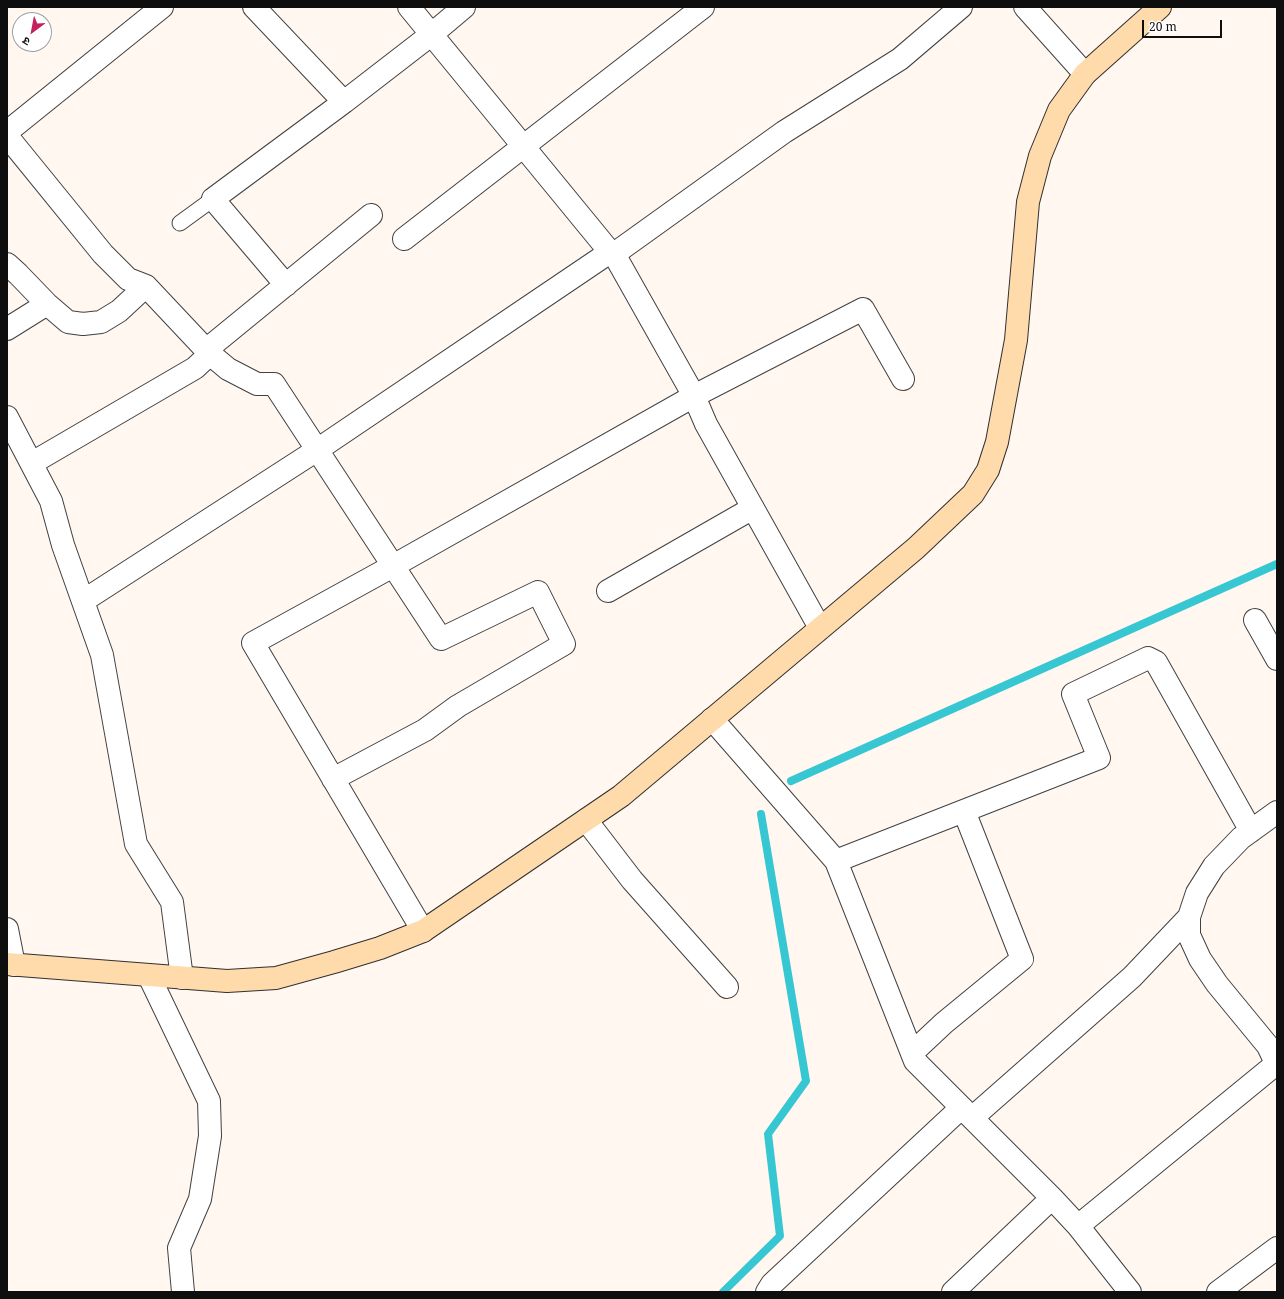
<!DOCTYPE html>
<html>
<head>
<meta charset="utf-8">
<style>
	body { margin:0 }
	#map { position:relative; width:1284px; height:1299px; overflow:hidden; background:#fff7f0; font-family:"Noto Serif","Noto Sans Devanagari",serif }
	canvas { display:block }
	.frame { position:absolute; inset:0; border:8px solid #0e0e0e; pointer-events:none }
	.north { position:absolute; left:12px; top:12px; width:40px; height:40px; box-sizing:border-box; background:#fff; border:1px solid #9f9f9f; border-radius:50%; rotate:212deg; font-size:11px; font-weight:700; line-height:16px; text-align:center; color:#0e0e0e }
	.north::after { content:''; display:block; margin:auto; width:14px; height:18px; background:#c4215e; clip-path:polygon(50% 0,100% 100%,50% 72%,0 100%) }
	.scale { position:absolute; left:1142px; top:20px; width:80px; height:18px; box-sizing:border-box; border:2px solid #0e0e0e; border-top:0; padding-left:5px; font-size:12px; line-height:14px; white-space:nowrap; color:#0e0e0e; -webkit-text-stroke:3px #fff; paint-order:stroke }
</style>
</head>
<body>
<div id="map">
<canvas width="1284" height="1299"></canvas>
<div class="frame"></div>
<div class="north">उ</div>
<div class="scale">20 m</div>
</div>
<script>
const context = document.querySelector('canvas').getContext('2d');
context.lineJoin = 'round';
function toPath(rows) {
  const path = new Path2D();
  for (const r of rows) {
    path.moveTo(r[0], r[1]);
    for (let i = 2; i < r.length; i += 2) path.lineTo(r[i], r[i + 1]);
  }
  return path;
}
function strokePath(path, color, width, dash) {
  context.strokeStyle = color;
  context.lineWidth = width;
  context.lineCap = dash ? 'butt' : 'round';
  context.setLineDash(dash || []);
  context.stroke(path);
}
strokePath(toPath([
	[791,781,1277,564],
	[723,1292,780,1236,768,1134,806,1081,761,814]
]), '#37c7d2', 8);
const lane = toPath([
	[180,223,213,199]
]);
const street = toPath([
	[254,7,344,102,432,34,464,7],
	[409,7,610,252,614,254,694,396,706,424,820,628],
	[1025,7,1085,74],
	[7,132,162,7],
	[7,136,103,254,128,279,146,286,210,354,228,369,257,384,274,384,441,639,538,592,564,644,458,706,425,730,333,779],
	[404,239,703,7],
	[614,254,784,132,900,59,961,7],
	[7,264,18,274,47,304,68,322,83,324,101,322,119,311,146,286],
	[286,285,213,199,344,102],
	[7,329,47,304],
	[206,350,371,215],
	[7,417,51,501,63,545,102,655,136,844,172,902,182,978],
	[32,463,195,368,210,354],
	[608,591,753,508],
	[83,601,317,450,610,252],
	[1255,620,1277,659],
	[712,719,836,861,915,1061,1052,1198,1078,1226,1130,1292],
	[1277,812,1241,838,1214,866,1197,893,1189,917,1189,935,1200,959,1217,984,1268,1046,1277,1065],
	[586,820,632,880,727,987],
	[836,861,1099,758,1073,694,1148,658,1156,662,1251,831],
	[7,929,14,965],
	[423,931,253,643,393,566,694,396,863,309,903,379],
	[149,976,209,1101,210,1136,200,1199,179,1248,183,1292],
	[912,1053,944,1023,1022,959,964,811],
	[972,1118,1132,977,1189,917],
	[1078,1226,1276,1064],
	[767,1292,772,1284,961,1108],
	[953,1292,1052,1198],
	[1218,1292,1277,1248]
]);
const secondary = toPath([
	[7,964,227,981,276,978,334,962,380,948,423,931,621,796,916,548,973,494,988,470,997,442,1016,340,1028,202,1040,156,1059,110,1085,74,1160,7]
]);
strokePath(lane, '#414141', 17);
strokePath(street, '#414141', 24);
strokePath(secondary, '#303030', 24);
strokePath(lane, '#fff', 15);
strokePath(street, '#fff', 22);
strokePath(secondary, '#ffdaab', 22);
</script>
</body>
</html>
